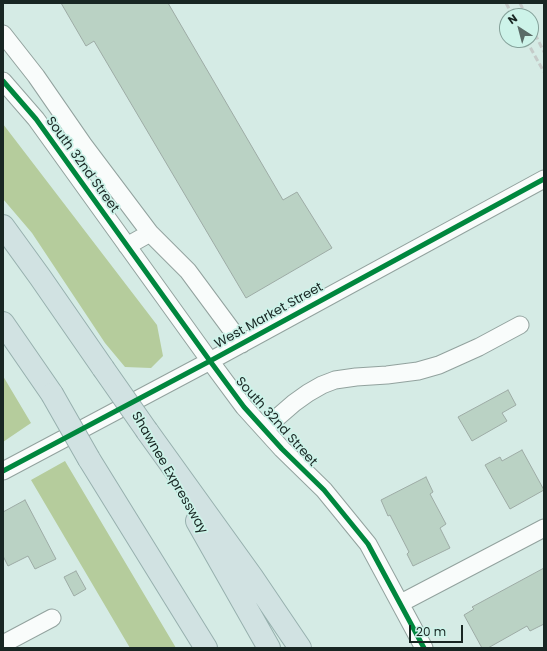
<!DOCTYPE html>
<html>
<head>
<meta charset="utf-8">
<style>
	body { margin:0 }
	#map { position:relative; width:547px; height:651px; overflow:hidden; background:#d5ebe5; font-family:Poppins,sans-serif }
	canvas { display:block }
	.frame { position:absolute; inset:0; border:4px solid #182623; pointer-events:none }
	.north { position:absolute; left:499px; top:8px; width:40px; height:40px; box-sizing:border-box; background:#cdf3e9; border:1px solid #85a19a; border-radius:50%; rotate:324deg; font-size:11px; font-weight:700; line-height:16px; text-align:center; color:#182623 }
	.north::after { content:''; display:block; margin:auto; width:14px; height:18px; background:#5a6b67; clip-path:polygon(50% 0,100% 100%,50% 72%,0 100%) }
	.scale { position:absolute; left:409px; top:625px; width:54px; height:18px; box-sizing:border-box; border:2px solid #182623; border-top:0; padding-left:5px; font-size:12px; line-height:14px; white-space:nowrap; color:#182623; -webkit-text-stroke:3px #cdf3e9; paint-order:stroke }
</style>
</head>
<body>
<div id="map">
<canvas width="547" height="651"></canvas>
<div class="frame"></div>
<div class="north">N</div>
<div class="scale">20 m</div>
</div>
<script>
const context = document.querySelector('canvas').getContext('2d');
context.lineJoin = 'round';
function fillPath(path, color) {
  context.fillStyle = color;
  context.fill(path, 'evenodd');
}
function toPath(rows) {
  const path = new Path2D();
  for (const r of rows) {
    path.moveTo(r[0], r[1]);
    for (let i = 2; i < r.length; i += 2) path.lineTo(r[i], r[i + 1]);
  }
  return path;
}
function strokePath(path, color, width, dash) {
  context.strokeStyle = color;
  context.lineWidth = width;
  context.lineCap = dash ? 'butt' : 'round';
  context.setLineDash(dash || []);
  context.stroke(path);
}
function write(font, color, halo, rows, align = 'center') {
  context.font = font + ' Poppins,sans-serif';
  context.lineWidth = 3.5;
  context.setLineDash([]);
  context.textBaseline = 'middle';
  context.strokeStyle = halo;
  context.fillStyle = color;
  for (const [text, x, y, turn = 0] of rows) {
    context.save();
    context.translate(x, y);
    context.rotate((+turn || 0) * Math.PI / 180);
    context.textAlign = isNaN(turn) ? turn : align;
    if (halo) context.strokeText(text, 0, 0);
    context.fillText(text, 0, 0);
    context.restore();
  }
}
fillPath(toPath([
	[3,124,157,325,163,356,151,368,125,367,105,343,32,233,3,199],
	[3,376,31,423,3,442],
	[65,461,176,648,130,648,31,480]
]), '#b5cc9c');
const building = toPath([
	[61,3,168,3,283,200,297,192,332,248,246,298,94,41,86,46,61,3],
	[508,390,516,405,502,413,507,421,472,441,458,417,508,390],
	[522,450,544,490,510,509,485,465,500,457,502,461,522,450],
	[426,477,433,492,430,494,446,524,440,528,450,548,413,566,407,554,409,552,390,515,388,516,381,500,426,477],
	[25,500,56,559,35,569,28,556,8,566,3,556,3,512,25,500],
	[544,568,544,624,530,631,527,626,488,648,482,648,464,615,474,609,472,607,544,568],
	[76,571,86,589,74,596,64,577,76,571]
]);
fillPath(building, '#bad2c4');
strokePath(building, '#9daba5', 1);
const minor = toPath([
	[3,34,36,76,83,144],
	[3,81,36,119,210,361,244,407,282,449,324,490,368,544,424,648],
	[60,152,83,144,150,233],
	[127,246,150,233,188,271,242,344],
	[264,429,294,403,308,393,322,385,335,380,356,377,387,375,418,371,439,365,479,347,520,325],
	[3,471,210,361,544,179],
	[401,603,544,528],
	[3,644,52,618]
]);
const highway = toPath([
	[3,226,40,277,103,368],
	[3,323,52,394],
	[147,431,252,577,300,648],
	[89,459,206,648],
	[197,521,269,648]
]);
strokePath(minor, '#92a29e', 19);
strokePath(highway, '#97b0ae', 24);
strokePath(minor, '#f9fcfb', 17);
strokePath(highway, '#d1e2e2', 22);
strokePath(toPath([
	[506,3,513,16],
	[520,3,526,16],
	[531,26,544,52],
	[526,40,544,72]
]), '#c5cbc9', 3, [6, 3]);
const highwayBridge = toPath([
	[103,368,147,431],
	[52,394,89,459]
]);
strokePath(highwayBridge, '#97b0ae', 24, []);
strokePath(highwayBridge, '#d1e2e2', 22);
strokePath(toPath([
	[3,81,36,119,210,361,244,407,282,449,324,490,368,544,424,648],
	[3,471,210,361,544,179]
]), '#00873e', 5);
write('13px', '#182623', '#cdf3e9', [
	["South 32nd Street",82,165,54],
	["West Market Street",269,316,-29],
	["South 32nd Street",276,422,48],
	["Shawnee Expressway",169,473,60]
]);
</script>
</body>
</html>
